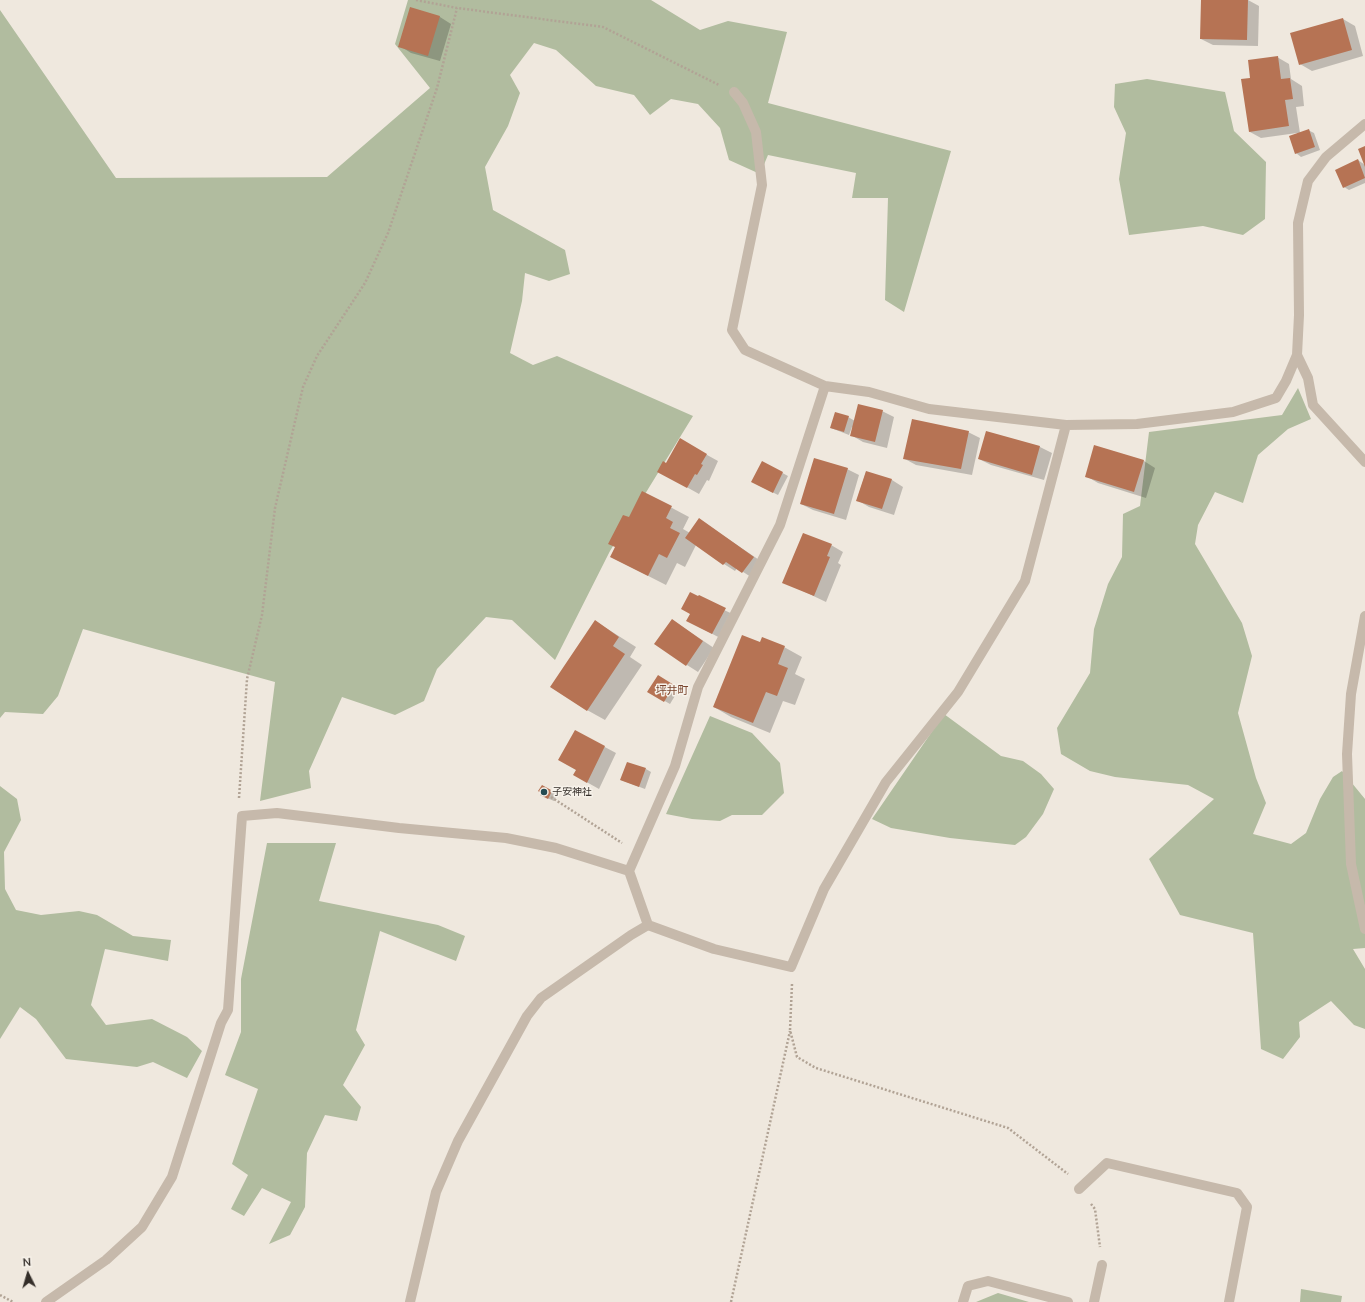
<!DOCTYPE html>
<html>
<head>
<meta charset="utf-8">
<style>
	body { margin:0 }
	#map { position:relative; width:1365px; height:1302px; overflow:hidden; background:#efe8de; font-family:Mulish,sans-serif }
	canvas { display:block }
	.north { position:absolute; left:8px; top:1254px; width:40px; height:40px; -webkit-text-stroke:3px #f7f2ea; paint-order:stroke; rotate:355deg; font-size:11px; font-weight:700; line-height:16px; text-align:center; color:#342e29 }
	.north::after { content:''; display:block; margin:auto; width:14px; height:18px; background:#342e29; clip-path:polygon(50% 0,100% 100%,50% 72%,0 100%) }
</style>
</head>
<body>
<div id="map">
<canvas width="1365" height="1302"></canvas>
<div class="north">N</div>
</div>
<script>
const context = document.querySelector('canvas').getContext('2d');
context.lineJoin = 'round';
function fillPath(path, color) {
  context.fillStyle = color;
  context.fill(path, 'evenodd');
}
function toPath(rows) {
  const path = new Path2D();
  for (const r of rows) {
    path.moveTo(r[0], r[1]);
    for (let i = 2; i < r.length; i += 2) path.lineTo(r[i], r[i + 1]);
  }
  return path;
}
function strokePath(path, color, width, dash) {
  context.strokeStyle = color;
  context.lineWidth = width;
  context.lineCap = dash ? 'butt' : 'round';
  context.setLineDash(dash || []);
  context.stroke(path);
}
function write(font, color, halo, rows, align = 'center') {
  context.font = font + ' Mulish,"Noto Sans JP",sans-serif';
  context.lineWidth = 3;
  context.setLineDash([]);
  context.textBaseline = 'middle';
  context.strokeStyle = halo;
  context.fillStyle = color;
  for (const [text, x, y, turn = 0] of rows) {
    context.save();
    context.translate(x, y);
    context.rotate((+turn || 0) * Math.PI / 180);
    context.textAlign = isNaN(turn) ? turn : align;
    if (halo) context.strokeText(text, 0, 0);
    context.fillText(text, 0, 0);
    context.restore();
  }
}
fillPath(toPath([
	[408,0,651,0,700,30,728,21,787,32,768,103,951,151,904,312,885,300,888,198,852,198,856,173,768,155,760,174,729,160,720,128,698,104,671,99,650,115,634,95,596,86,556,50,534,43,510,75,520,93,508,126,485,167,493,210,565,250,570,274,549,281,525,273,522,301,510,353,533,365,557,356,693,416,610,551,555,660,512,620,486,617,437,669,424,701,395,715,342,697,309,771,311,788,260,801,275,682,83,629,58,696,43,714,5,712,0,718,0,10,116,178,327,177,430,88,395,44],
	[1147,79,1225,92,1234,131,1266,162,1265,219,1243,235,1203,226,1129,235,1119,179,1126,133,1114,107,1115,84],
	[1298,388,1311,419,1288,429,1258,455,1243,503,1215,492,1198,525,1195,544,1242,623,1252,656,1238,713,1256,778,1266,803,1253,834,1291,844,1306,833,1320,799,1333,777,1342,771,1365,799,1365,948,1353,949,1365,969,1365,1029,1354,1025,1331,1001,1299,1022,1300,1037,1283,1059,1261,1049,1253,933,1180,915,1149,859,1214,799,1188,785,1115,777,1090,771,1061,754,1057,728,1090,673,1094,629,1108,584,1122,557,1123,514,1140,506,1149,432,1282,415],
	[944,714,1001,756,1023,761,1041,774,1054,789,1043,814,1026,837,1015,845,950,838,891,828,872,819],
	[710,716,752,733,780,763,784,793,762,815,732,815,720,821,692,819,666,814],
	[0,786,17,799,21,820,4,852,5,889,16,910,41,915,79,911,97,915,133,936,171,940,168,961,105,949,91,1005,106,1025,152,1019,187,1037,202,1051,187,1078,153,1062,137,1067,66,1059,36,1019,20,1007,0,1039],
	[267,843,336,843,319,901,438,925,465,936,456,961,380,931,356,1030,365,1045,343,1085,361,1107,357,1121,325,1115,307,1153,305,1207,290,1235,269,1244,291,1202,262,1188,244,1216,231,1209,248,1175,232,1164,258,1089,225,1075,241,1032,241,979],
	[1301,1289,1342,1296,1341,1302,1300,1302],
	[998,1293,1029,1302,976,1302]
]), '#b1bc9f');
fillPath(toPath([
	[1202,0,1248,0,1259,6,1258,46,1213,45,1201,39],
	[411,9,440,17,451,24,440,61,411,53,400,46],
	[1343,19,1355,26,1363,56,1312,71,1300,64],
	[1277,57,1289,64,1291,79,1302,86,1304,106,1296,107,1300,133,1308,130,1314,133,1320,150,1301,157,1296,153,1297,133,1261,138,1250,132,1252,78],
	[1358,160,1365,165,1365,183,1349,190,1344,187],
	[882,411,894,417,887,448,863,442,851,435,853,427,852,427,849,435,831,428,848,417,855,421],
	[968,432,980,438,972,475,916,465,905,459],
	[987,432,1040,447,1052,453,1044,480,991,465,979,459],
	[680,440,718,461,709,481,707,480,699,494,658,471,666,464],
	[1095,447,1144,461,1155,468,1146,498,1098,483,1086,476],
	[762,462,788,476,778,495,758,485],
	[847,469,859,475,846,520,813,510,801,504],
	[866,472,892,480,903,487,894,515,869,507,857,500],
	[642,492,689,517,683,529,690,533,699,519,765,564,754,579,737,568,735,571,724,564,696,545,685,567,677,563,666,585,611,557],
	[831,545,843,552,838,563,841,565,826,602,784,582],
	[698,598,737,616,724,640,699,627],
	[672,620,714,648,698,672,687,665],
	[595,621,636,647,630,657,642,665,605,720,587,710],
	[760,644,784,647,802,657,795,674,805,679,795,705,783,701,770,733,731,717,714,707],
	[658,677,679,689,670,704,649,692],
	[575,731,616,753,599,789,574,775,577,770],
	[646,769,651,772,645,789,621,780],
	[542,787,555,794,554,795,556,797,554,801,547,798]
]), '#0003');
fillPath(toPath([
	[1201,0,1248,0,1247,40,1200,39],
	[410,7,440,16,428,56,398,47],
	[1343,18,1352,50,1299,65,1290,33],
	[1278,56,1281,79,1290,78,1293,99,1285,100,1289,126,1249,132,1241,79,1250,78,1248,60],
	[1309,129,1315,147,1295,154,1289,136],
	[1365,146,1365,167,1358,149],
	[1358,159,1365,178,1343,188,1335,170],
	[858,404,883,410,875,442,850,436],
	[835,412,849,416,844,432,830,428],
	[912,419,969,431,961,469,903,459],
	[986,431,1040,446,1032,475,978,459],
	[680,438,707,454,701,464,703,465,697,475,695,474,687,488,657,472,663,461,666,463],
	[1094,445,1144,460,1134,492,1085,477],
	[814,458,848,468,834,514,800,504],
	[762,461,783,472,773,493,751,482],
	[866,471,892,479,882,509,856,501],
	[642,491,672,506,666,518,673,522,670,528,680,533,667,558,659,554,648,576,610,557,615,547,608,544,623,515,629,517],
	[699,518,754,557,742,573,726,562,723,565,685,538],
	[803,533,832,544,827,556,830,557,814,596,782,583],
	[690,592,698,596,699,595,726,608,712,634,686,621,690,614,681,609],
	[672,619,703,641,686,666,654,644],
	[595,620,619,637,613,646,625,654,587,711,550,687],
	[742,635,760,642,762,637,785,646,778,664,788,668,777,696,766,692,753,723,713,707],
	[658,675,674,685,664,702,647,692],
	[575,730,605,746,587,783,573,775,576,770,558,760],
	[627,762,646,768,639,787,620,780],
	[542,785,551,790,550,791,551,793,548,799,540,795,541,793,538,791]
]), '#b67354');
strokePath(toPath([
	[416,0,457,8,603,27,719,85],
	[551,797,622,843],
	[239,798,247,679,262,615,275,508,303,387,317,356,365,283,388,233,437,88,457,8],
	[792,984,790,1030,797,1057,816,1068,1008,1128,1068,1174],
	[1091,1204,1095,1209,1100,1247],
	[0,1295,13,1302],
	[731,1302,790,1031]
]), '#b1a395', 2.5, [2, 2]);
strokePath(toPath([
	[734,92,743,103,756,132,762,185,732,330,745,350,825,386],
	[1297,355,1308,378,1313,405,1365,462],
	[1365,616,1351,694,1347,754,1351,864,1365,929],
	[648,925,629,871,675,766,698,687,780,525,825,386,869,392,929,409,1066,425,1137,424,1233,412,1276,398,1286,381,1297,355,1299,315,1298,223,1308,181,1326,157,1365,124],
	[1079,1189,1107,1163,1237,1193,1247,1207,1229,1302],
	[46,1302,106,1260,142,1227,172,1177,221,1023,228,1010,242,816,277,813,399,828,506,838,556,848,629,871],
	[410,1302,436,1192,458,1141,527,1016,541,998,631,935,648,925,714,949,791,967,824,889,886,782,958,692,1025,581,1066,425],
	[963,1302,968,1286,988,1281,1068,1302],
	[1094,1302,1102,1265]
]), '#c6b9ab', 10);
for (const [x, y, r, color] of [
	[544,792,4,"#244b51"]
]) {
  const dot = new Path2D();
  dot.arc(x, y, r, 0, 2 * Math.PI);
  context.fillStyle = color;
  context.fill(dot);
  strokePath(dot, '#f7f2ea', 1.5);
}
write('10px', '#342e29', '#f7f2ea', [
	["子安神社",552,792]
], 'left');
write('11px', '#79442d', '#f7f2ea', [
	["坪井町",672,691]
]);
</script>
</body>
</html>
